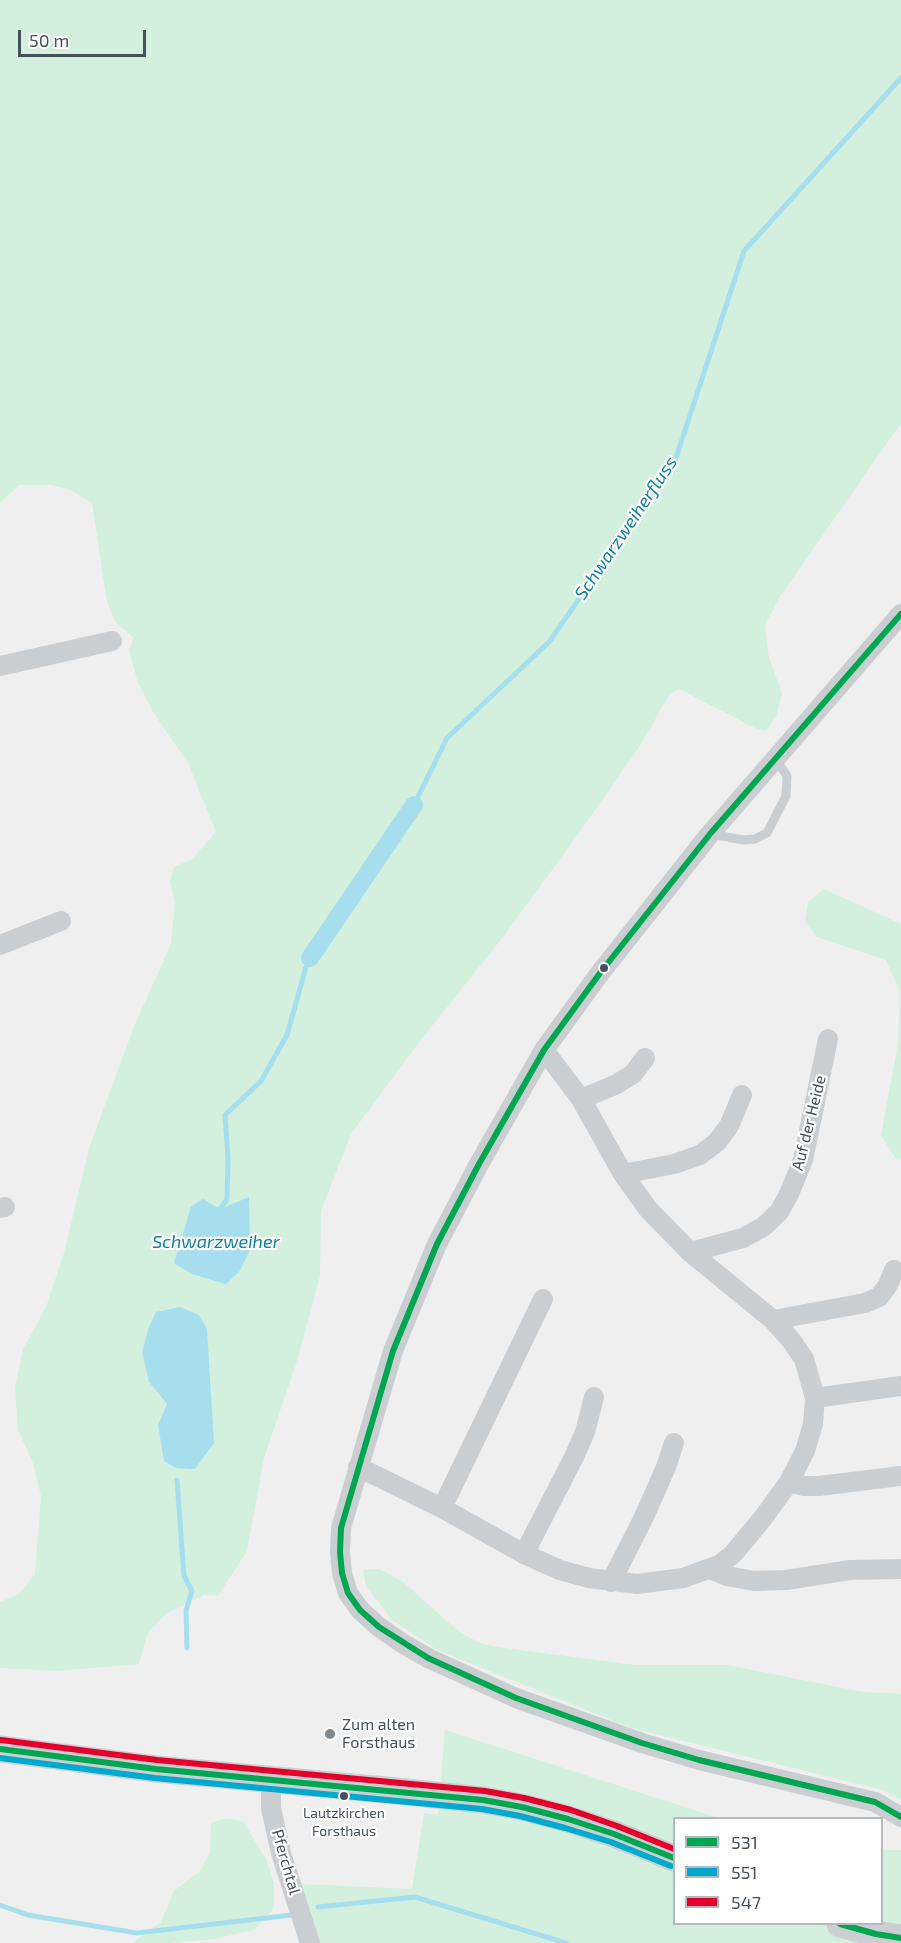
<!DOCTYPE html>
<html>
<head>
<meta charset="utf-8">
<style>
	body { margin:0 }
	#map { position:relative; width:901px; height:1943px; overflow:hidden; background:#f0efef; font-family:"Exo 2",sans-serif }
	canvas { display:block }
	.legend { position:absolute; left:673px; top:1817px; width:210px; height:108px; box-sizing:border-box; background:#fff; border:2px solid #b5b9be; margin:0; padding:8px 10px; list-style:none; font-size:18px; color:#46515c }
	.legend li { display:flex; align-items:center; gap:12px; height:30px }
	.legend b { width:30px; border:2px solid #b5b9be }
	.scale { position:absolute; left:18px; top:30px; width:128px; height:27px; box-sizing:border-box; border:3px solid #46515c; border-top:0; padding-left:8px; font-size:18px; line-height:21px; white-space:nowrap; color:#46515c; -webkit-text-stroke:4px #fff; paint-order:stroke }
</style>
</head>
<body>
<div id="map">
<canvas width="901" height="1943"></canvas>
<ul class="legend">
<li><b style="height:8px;background:#00a651"></b>531</li>
<li><b style="height:8px;background:#00a9ce"></b>551</li>
<li><b style="height:8px;background:#e4002b"></b>547</li>
</ul>
<div class="scale">50 m</div>
</div>
<script>
const context = document.querySelector('canvas').getContext('2d');
context.lineJoin = 'round';
function fillPath(path, color) {
  context.fillStyle = color;
  context.fill(path, 'evenodd');
}
function toPath(rows) {
  const path = new Path2D();
  for (const r of rows) {
    path.moveTo(r[0], r[1]);
    for (let i = 2; i < r.length; i += 2) path.lineTo(r[i], r[i + 1]);
  }
  return path;
}
function strokePath(path, color, width, dash) {
  context.strokeStyle = color;
  context.lineWidth = width;
  context.lineCap = dash ? 'butt' : 'round';
  context.setLineDash(dash || []);
  context.stroke(path);
}
function write(font, color, halo, rows, align = 'center') {
  context.font = font + ' "Exo 2",sans-serif';
  context.lineWidth = 4.5;
  context.setLineDash([]);
  context.textBaseline = 'middle';
  context.strokeStyle = halo;
  context.fillStyle = color;
  for (const [text, x, y, turn = 0] of rows) {
    context.save();
    context.translate(x, y);
    context.rotate((+turn || 0) * Math.PI / 180);
    context.textAlign = isNaN(turn) ? turn : align;
    if (halo) context.strokeText(text, 0, 0);
    context.fillText(text, 0, 0);
    context.restore();
  }
}
fillPath(toPath([
	[0,0,901,0,901,423,779,598,765,625,769,658,782,693,776,717,766,731,755,728,679,689,669,695,640,746,571,844,503,937,420,1041,351,1134,321,1211,320,1276,297,1361,264,1458,247,1551,218,1596,204,1595,167,1613,147,1634,139,1664,56,1671,0,1668,0,1602,19,1594,35,1574,41,1496,33,1463,18,1430,15,1388,23,1349,46,1307,64,1253,90,1145,135,1024,171,944,175,903,170,882,174,867,192,859,216,832,188,763,153,712,138,683,129,650,134,638,116,623,107,602,92,503,71,490,50,485,19,485,0,503],
	[149,1382,214,1443,158,1425,167,1404],
	[824,889,901,924,901,1159,895,1157,881,1136,898,1043,900,992,886,960,817,937,805,922,808,902],
	[379,1569,402,1581,458,1631,480,1643,497,1647,635,1665,727,1665,863,1692,901,1694,901,1800,883,1790,631,1728,437,1650,392,1620,366,1586,363,1570],
	[445,1730,719,1818,674,1818,674,1924,882,1924,882,1850,901,1850,901,1943,320,1943,301,1884,412,1889,424,1813,438,1815],
	[226,1818,243,1821,266,1859,274,1883,274,1906,271,1912,254,1930,214,1939,170,1943,132,1943,161,1922,174,1891,200,1871,210,1853,211,1823]
]), '#d3efde');
fillPath(toPath([
	[249,1197,250,1250,239,1272,226,1284,192,1274,174,1263,191,1207,203,1199,220,1209],
	[180,1307,199,1315,207,1329,214,1443,195,1469,176,1468,164,1461,158,1425,167,1404,149,1382,142,1352,149,1327,156,1312]
]), '#a7deee');
strokePath(toPath([
	[414,805,447,738,549,642,675,461,744,251,901,78],
	[216,1215,227,1199,228,1159,225,1115,261,1081,287,1035,308,960],
	[177,1480,184,1576,192,1591,186,1610,187,1648],
	[0,1905,28,1915,137,1933,292,1915],
	[318,1907,415,1897,566,1943]
]), '#a7deee', 5);
strokePath(toPath([
	[310,958,414,805]
]), '#a7deee', 18);
strokePath(toPath([
	[711,834,743,840,755,839,767,833,786,796,787,776,775,758]
]), '#cbced0', 9);
strokePath(toPath([
	[901,614,710,834,600,973,544,1050,479,1164,437,1244,393,1351,341,1528,340,1552,342,1573,348,1593,360,1610,379,1627,402,1643,428,1658,516,1698,642,1743,699,1760,875,1802,901,1817],
	[0,666,112,641],
	[0,945,61,921],
	[581,1099,615,1085,633,1074,645,1058],
	[623,1174,674,1164,700,1155,717,1142,729,1126,742,1095],
	[0,1208,5,1207],
	[690,1252,743,1238,763,1227,779,1212,789,1194,803,1160,828,1039],
	[773,1320,865,1303,879,1297,888,1285,894,1270],
	[815,1398,901,1386],
	[358,1467,442,1508,524,1554,560,1570,589,1578,637,1584,683,1578,719,1565,733,1554,763,1518,789,1482,805,1451,813,1424,815,1398,804,1359,791,1340,773,1320,690,1252,648,1209,623,1174,581,1099,544,1050],
	[789,1482,804,1486,819,1486,901,1476],
	[442,1508,543,1299],
	[524,1554,574,1457,585,1432,594,1397],
	[710,1569,727,1576,754,1581,786,1580,850,1570,901,1569],
	[611,1582,644,1517,666,1467,674,1443],
	[271,1779,271,1808,281,1853,310,1943]
]), '#cbced0', 20);
strokePath(toPath([
	[0,1749,156,1769,387,1790,483,1800,522,1807,568,1819,614,1834,674,1858],
	[840,1924,876,1934,901,1938]
]), '#cccfd1', 27);
strokePath(toPath([
	[901,614,710,834,600,973,544,1050,479,1164,437,1244,393,1351,341,1528,340,1552,342,1573,348,1593,360,1610,379,1627,428,1658,516,1698,642,1743,699,1760,875,1802,901,1817],
	[0,1749,156,1769,483,1800,522,1807,568,1819,614,1834,674,1858],
	[840,1924,876,1934,901,1938]
]), '#00a651', 6);
strokePath(toPath([
	[0,1758,155,1778,482,1809,520,1816,565,1828,611,1842,671,1866]
]), '#00a9ce', 6);
strokePath(toPath([
	[1,1740,157,1760,485,1791,524,1798,571,1810,617,1826,674,1849]
]), '#e4002b', 6);
for (const [x, y, r, color] of [
	[604,968,5,"#46515c"],
	[330,1734,6,"#82888f"],
	[344,1796,5,"#46515c"]
]) {
  const dot = new Path2D();
  dot.arc(x, y, r, 0, 2 * Math.PI);
  context.fillStyle = color;
  context.fill(dot);
  strokePath(dot, '#fff', 2);
}
write('14px', '#46515c', '#fff', [
	["Lautzkirchen",344,1813],
	["Forsthaus",344,1831]
]);
write('16px', '#46515c', '#fff', [
	["Auf der Heide",809,1123,-76],
	["Pferchtal",286,1862,74]
]);
write('16px', '#46515c', '#fff', [
	["Zum alten",342,1725],
	["Forsthaus",342,1743]
], 'left');
write('italic 18px', '#0a80a3', '#fff', [
	["Schwarzweiherfluss",626,528,-56],
	["Schwarzweiher",216,1242]
]);
</script>
</body>
</html>
